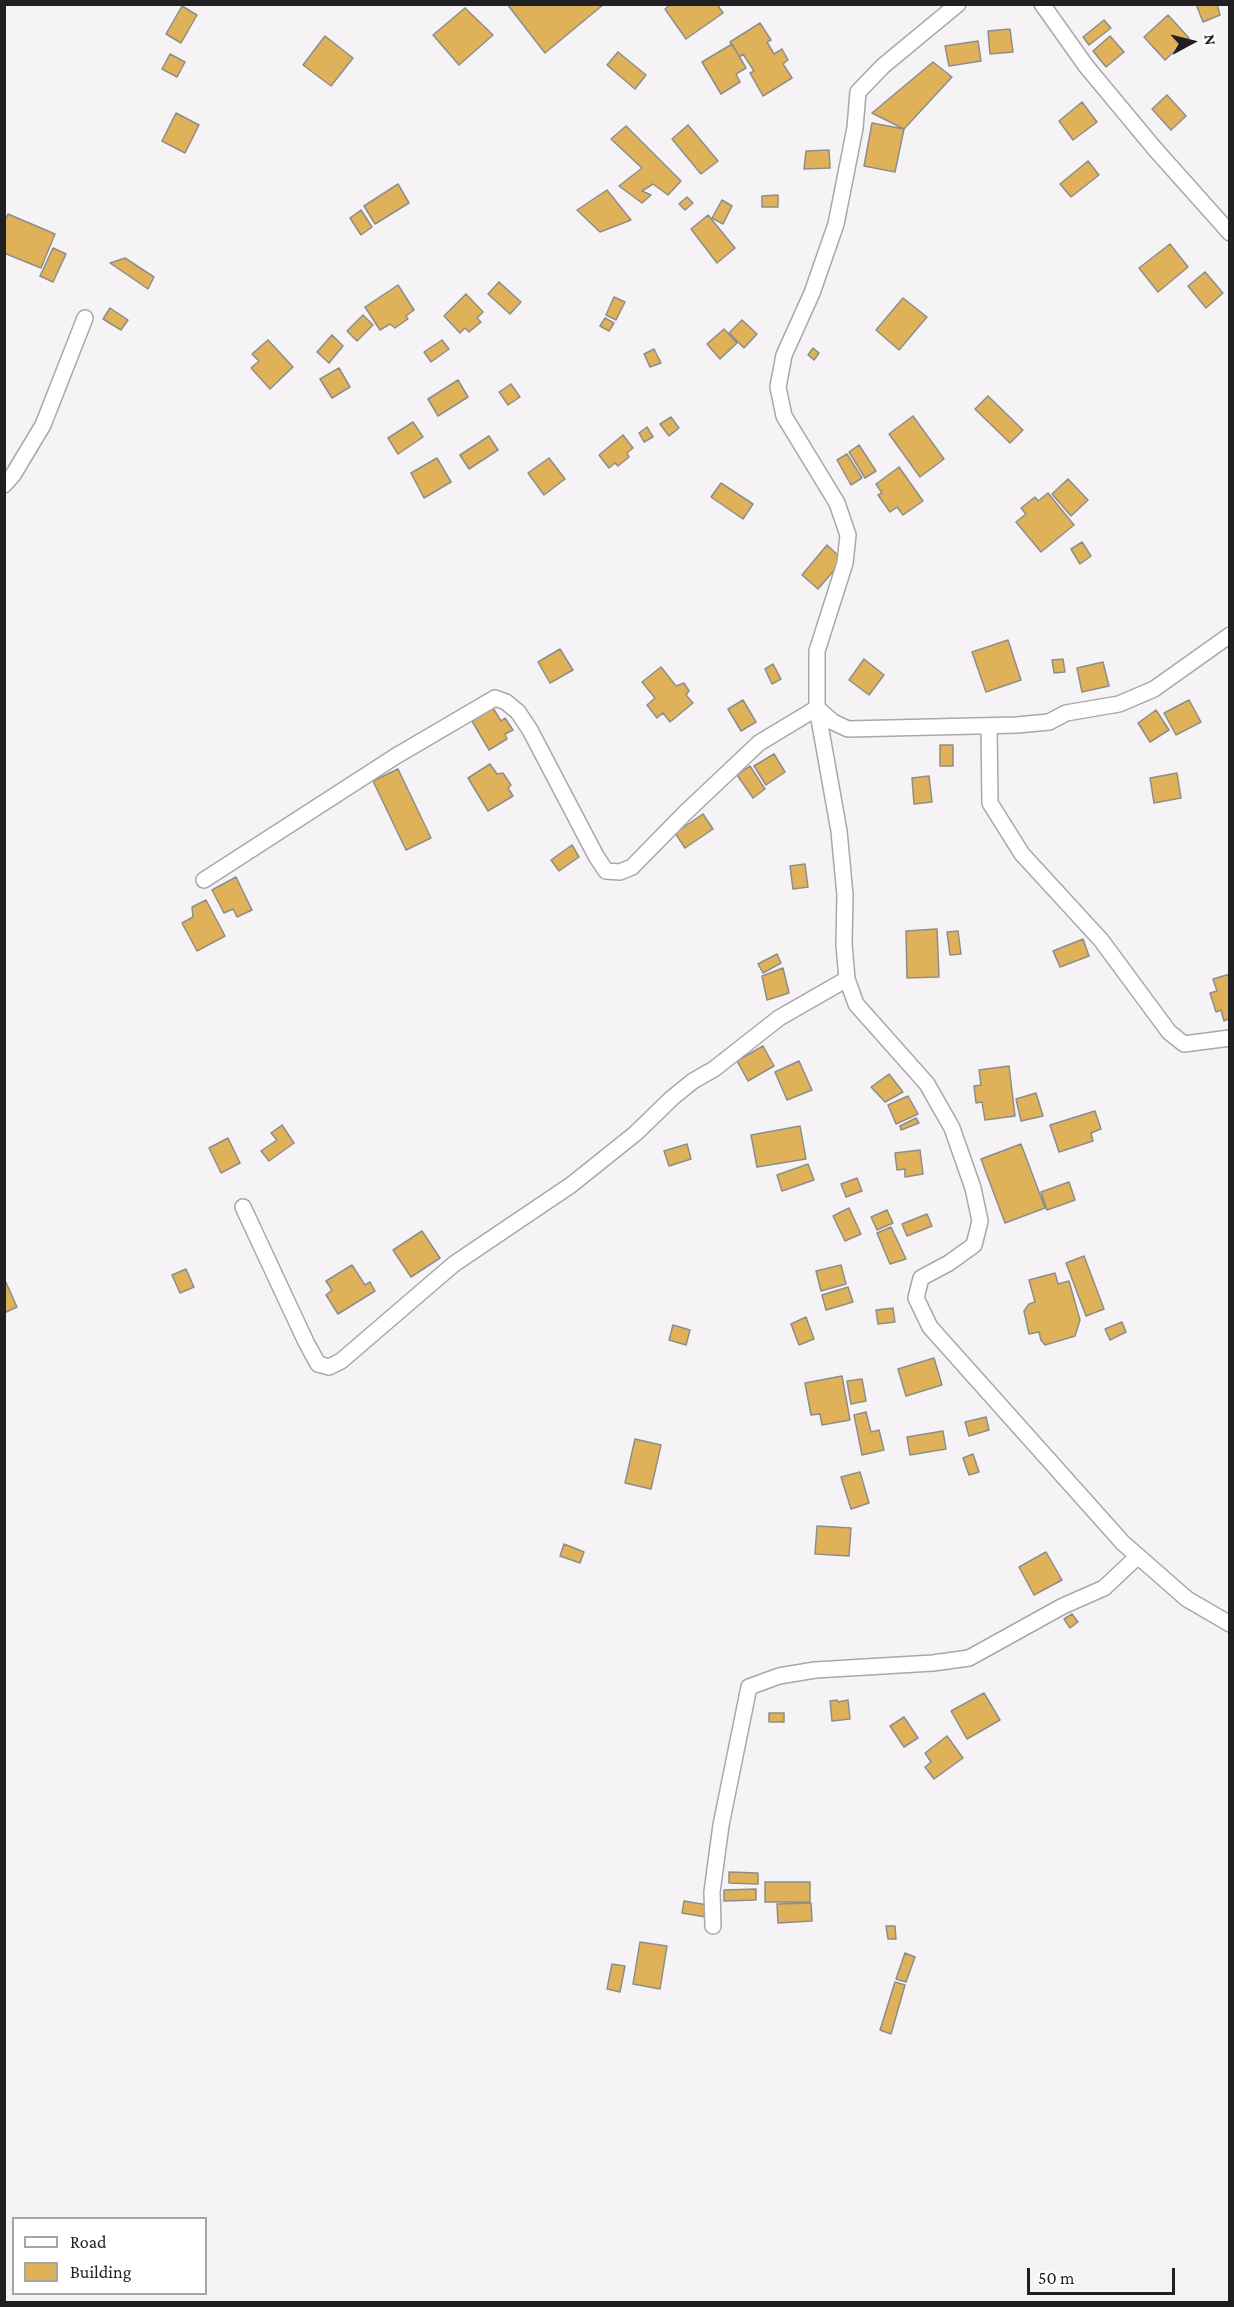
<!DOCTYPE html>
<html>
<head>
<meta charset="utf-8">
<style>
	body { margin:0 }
	#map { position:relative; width:1234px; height:2307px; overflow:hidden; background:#f6f3f7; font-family:"Crimson Pro",serif }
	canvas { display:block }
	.frame { position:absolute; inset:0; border:6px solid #201f21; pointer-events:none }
	.legend { position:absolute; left:12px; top:2217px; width:195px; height:78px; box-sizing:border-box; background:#fff; border:2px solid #a6a5a6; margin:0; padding:8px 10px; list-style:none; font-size:18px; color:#201f21 }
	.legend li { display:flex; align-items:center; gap:12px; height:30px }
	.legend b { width:30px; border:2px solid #a6a5a6 }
	.north { position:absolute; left:1162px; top:12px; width:60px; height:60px; -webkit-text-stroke:4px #fff; paint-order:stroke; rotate:83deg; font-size:16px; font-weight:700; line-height:24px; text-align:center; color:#201f21 }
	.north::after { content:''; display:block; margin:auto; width:21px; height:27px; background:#201f21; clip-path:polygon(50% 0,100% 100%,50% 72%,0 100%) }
	.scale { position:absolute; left:1027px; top:2268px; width:148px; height:27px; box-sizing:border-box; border:3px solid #201f21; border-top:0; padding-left:8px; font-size:18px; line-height:21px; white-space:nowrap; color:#201f21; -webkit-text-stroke:4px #fff; paint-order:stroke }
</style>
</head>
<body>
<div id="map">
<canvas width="1234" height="2307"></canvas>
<div class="frame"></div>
<ul class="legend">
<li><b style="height:8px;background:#fff"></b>Road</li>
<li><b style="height:16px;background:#dfb259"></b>Building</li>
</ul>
<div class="north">N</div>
<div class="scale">50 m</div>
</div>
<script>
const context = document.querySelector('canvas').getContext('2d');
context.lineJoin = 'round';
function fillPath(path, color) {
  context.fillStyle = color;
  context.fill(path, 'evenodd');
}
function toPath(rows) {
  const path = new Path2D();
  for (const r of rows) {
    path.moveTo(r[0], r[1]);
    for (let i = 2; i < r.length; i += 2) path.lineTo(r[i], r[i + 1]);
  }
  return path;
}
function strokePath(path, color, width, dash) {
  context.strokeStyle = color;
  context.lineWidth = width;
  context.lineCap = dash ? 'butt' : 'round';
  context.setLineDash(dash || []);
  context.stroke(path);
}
const building = toPath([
	[507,4,604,4,545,53,507,4],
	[671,4,717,4,723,13,686,39,665,9,671,4],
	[1196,4,1217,4,1220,15,1203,22,1196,4],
	[182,6,197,15,181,43,166,34,182,6],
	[465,8,493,35,459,65,433,35,465,8],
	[1168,15,1189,38,1165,60,1144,37,1168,15],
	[1104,20,1111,28,1089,45,1083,37,1104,20],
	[760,23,771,40,767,42,774,54,782,49,788,60,783,64,792,78,763,96,750,73,754,71,743,54,740,57,730,42,760,23],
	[1010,29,1013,52,990,54,988,31,1010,29],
	[325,36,353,58,331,86,303,65,325,36],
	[1110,36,1124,52,1106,67,1093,51,1110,36],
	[978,41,981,61,949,66,945,46,978,41],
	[732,44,746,68,736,74,740,82,721,94,702,62,732,44],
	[618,52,646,75,635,89,607,65,618,52],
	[170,54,185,62,177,77,162,69,170,54],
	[933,62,952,77,904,129,872,113,933,62],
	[1167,95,1186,116,1171,130,1152,109,1167,95],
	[1082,102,1097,122,1073,140,1059,121,1082,102],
	[176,113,199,125,185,153,162,141,176,113],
	[872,123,904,129,895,172,864,166,872,123],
	[688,125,718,161,701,174,672,139,688,125],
	[626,126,681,181,668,195,653,184,642,191,651,195,642,203,619,186,642,168,611,139,626,126],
	[829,150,830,168,804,169,806,151,829,150],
	[1088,161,1099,175,1071,197,1060,184,1088,161],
	[398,184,409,203,375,224,364,206,398,184],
	[607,190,631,220,600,232,577,210,607,190],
	[778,195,778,207,762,207,762,196,778,195],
	[687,197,693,203,685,210,679,204,687,197],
	[722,200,732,206,723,224,712,218,722,200],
	[361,210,372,227,361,235,350,218,361,210],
	[8,214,55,234,41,268,4,253,4,223,8,214],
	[708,215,735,248,717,263,691,229,708,215],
	[1170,244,1188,267,1158,292,1139,268,1170,244],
	[53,248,66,254,53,282,40,276,53,248],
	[125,258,154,277,148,289,110,263,125,258],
	[1205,272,1223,293,1206,308,1188,286,1205,272],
	[499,282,521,302,510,314,488,294,499,282],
	[398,285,414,310,406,316,408,319,395,328,390,324,380,330,365,307,398,285],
	[466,294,483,312,477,318,481,322,469,332,465,328,460,333,444,316,466,294],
	[614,297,625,302,616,320,606,315,614,297],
	[903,298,927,317,899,350,876,330,903,298],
	[110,308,128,320,121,330,103,319,110,308],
	[363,315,373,325,357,341,347,331,363,315],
	[605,318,614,323,609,331,600,326,605,318],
	[742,320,757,334,744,348,729,333,742,320],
	[724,329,737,343,720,359,707,344,724,329],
	[332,335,343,346,329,363,317,352,332,335],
	[268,340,293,367,270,389,251,368,259,361,252,354,268,340],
	[442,340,449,349,431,362,424,352,442,340],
	[813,348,819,353,814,360,808,355,813,348],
	[654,349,661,363,650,367,644,354,654,349],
	[339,368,350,387,332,398,320,379,339,368],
	[458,380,468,397,438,416,428,399,458,380],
	[511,384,520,397,508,405,499,392,511,384],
	[988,396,1023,430,1010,443,975,409,988,396],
	[913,416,944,459,920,477,889,434,913,416],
	[671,417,679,428,669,436,660,424,671,417],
	[413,422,423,437,398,454,388,438,413,422],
	[647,427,653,437,644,442,639,433,647,427],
	[623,435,633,448,627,453,629,457,618,466,615,463,609,468,599,455,623,435],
	[489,436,498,450,469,469,460,455,489,436],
	[859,445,876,471,865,478,849,452,859,445],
	[847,454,862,478,851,485,837,460,847,454],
	[437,458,451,482,424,498,411,473,437,458],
	[549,458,565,479,544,495,528,473,549,458],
	[899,467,923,501,903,515,897,507,890,512,878,495,882,493,876,484,899,467],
	[1068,479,1088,500,1071,516,1052,494,1068,479],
	[721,483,753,504,743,519,711,497,721,483],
	[1048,493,1074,525,1041,552,1016,522,1026,514,1021,508,1035,497,1038,501,1048,493],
	[1082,542,1091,556,1080,564,1071,549,1082,542],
	[827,545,843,560,818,589,802,575,827,545],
	[1008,640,1021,680,986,692,972,652,1008,640],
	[560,649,573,670,550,683,538,662,560,649],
	[864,659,884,675,869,695,849,680,864,659],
	[1063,659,1065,672,1054,673,1052,660,1063,659],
	[1103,662,1109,686,1082,692,1077,668,1103,662],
	[773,664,781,679,772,684,765,669,773,664],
	[661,667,676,686,684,683,689,691,686,695,693,703,670,722,663,713,657,718,647,705,655,698,642,682,661,667],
	[743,700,756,722,741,731,728,709,743,700],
	[1189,700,1201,722,1176,735,1164,713,1189,700],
	[493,708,501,721,505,718,513,730,505,734,507,739,489,750,472,721,493,708],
	[1156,710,1169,730,1150,742,1138,723,1156,710],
	[940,745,953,745,953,766,940,766,940,745],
	[774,754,785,772,766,785,754,766,774,754],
	[490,764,497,774,503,773,511,785,508,788,513,796,488,811,468,778,490,764],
	[750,766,765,789,753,798,737,775,750,766],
	[398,769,431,838,406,850,373,781,398,769],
	[1177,773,1181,798,1154,803,1150,778,1177,773],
	[929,776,932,802,914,804,912,778,929,776],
	[703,814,713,829,685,848,675,833,703,814],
	[572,845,579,857,559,871,551,860,572,845],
	[805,864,808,887,793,889,790,866,805,864],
	[236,877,252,910,237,917,233,909,224,913,212,890,236,877],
	[206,900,225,936,197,951,182,923,193,917,192,907,206,900],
	[937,929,939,977,907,978,906,931,937,929],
	[958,931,961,954,950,955,947,932,958,931],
	[1083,939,1089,956,1060,967,1053,951,1083,939],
	[777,954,781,963,763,973,758,964,777,954],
	[783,968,789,993,767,1000,762,976,783,968],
	[1230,974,1230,1024,1228,1019,1224,1021,1221,1010,1216,1012,1210,993,1217,991,1213,979,1230,974],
	[763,1046,774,1066,748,1081,737,1061,763,1046],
	[799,1061,812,1090,787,1100,775,1072,799,1061],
	[1009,1066,1015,1116,985,1120,982,1102,976,1103,974,1086,981,1085,979,1070,1009,1066],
	[889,1074,903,1092,885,1102,871,1087,889,1074],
	[1036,1093,1043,1116,1021,1121,1016,1099,1036,1093],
	[908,1096,918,1114,896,1124,888,1105,908,1096],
	[1095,1111,1101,1129,1091,1133,1093,1141,1059,1152,1050,1125,1095,1111],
	[916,1118,919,1123,901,1130,900,1126,916,1118],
	[282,1125,294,1143,269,1161,261,1151,277,1140,271,1133,282,1125],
	[800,1126,806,1159,757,1167,751,1135,800,1126],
	[228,1138,240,1163,221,1173,209,1148,228,1138],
	[687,1144,691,1159,669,1166,664,1151,687,1144],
	[1021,1144,1045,1208,1005,1223,981,1159,1021,1144],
	[920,1150,923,1174,905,1177,905,1169,897,1170,895,1153,920,1150],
	[808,1164,814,1180,782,1191,777,1175,808,1164],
	[857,1178,862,1191,846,1197,841,1184,857,1178],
	[1069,1182,1075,1200,1047,1210,1041,1192,1069,1182],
	[849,1208,861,1234,845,1241,833,1216,849,1208],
	[887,1210,893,1223,877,1230,871,1217,887,1210],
	[927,1214,932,1226,907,1236,902,1224,927,1214],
	[891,1227,906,1259,890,1264,877,1233,891,1227],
	[422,1231,440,1258,411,1277,393,1250,422,1231],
	[1084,1256,1104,1309,1086,1316,1066,1263,1084,1256],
	[352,1265,365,1285,370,1282,375,1291,338,1314,326,1295,332,1290,326,1281,352,1265],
	[841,1265,846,1284,821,1291,816,1271,841,1265],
	[186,1269,194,1287,180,1293,172,1275,186,1269],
	[1055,1273,1058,1284,1069,1281,1080,1320,1075,1336,1045,1345,1041,1340,1039,1332,1029,1334,1024,1311,1029,1304,1035,1302,1029,1280,1055,1273],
	[4,1278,17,1307,4,1313,4,1278],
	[848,1287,853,1302,826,1310,822,1295,848,1287],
	[893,1308,895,1322,878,1324,876,1310,893,1308],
	[806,1317,814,1339,799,1345,791,1324,806,1317],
	[1122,1322,1126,1332,1110,1340,1105,1329,1122,1322],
	[673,1325,690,1330,686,1345,669,1340,673,1325],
	[934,1358,942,1385,906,1396,898,1369,934,1358],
	[842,1376,850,1420,822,1425,820,1414,811,1415,805,1383,842,1376],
	[862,1379,866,1401,851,1404,847,1381,862,1379],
	[866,1412,871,1432,879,1430,884,1450,862,1455,854,1415,866,1412],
	[986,1417,989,1430,969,1436,965,1422,986,1417],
	[943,1431,946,1449,910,1455,907,1437,943,1431],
	[635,1439,661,1445,651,1489,625,1483,635,1439],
	[973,1454,979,1472,969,1475,963,1458,973,1454],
	[860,1472,869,1503,851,1509,841,1477,860,1472],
	[817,1526,851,1528,849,1556,815,1554,817,1526],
	[564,1544,584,1552,580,1563,560,1556,564,1544],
	[1046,1552,1062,1580,1034,1595,1019,1567,1046,1552],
	[1072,1614,1078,1622,1070,1628,1064,1619,1072,1614],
	[984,1693,1000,1720,967,1739,951,1711,984,1693],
	[837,1700,838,1702,848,1700,850,1719,832,1721,830,1701,837,1700],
	[769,1713,784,1713,784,1722,769,1722,769,1713],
	[904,1717,918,1738,904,1747,890,1726,904,1717],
	[947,1736,963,1758,934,1779,925,1767,931,1762,925,1753,947,1736],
	[729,1872,758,1873,758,1884,729,1883,729,1872],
	[765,1882,810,1882,810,1902,765,1902,765,1882],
	[756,1889,756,1900,724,1901,724,1890,756,1889],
	[684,1901,708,1905,706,1917,682,1913,684,1901],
	[811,1903,812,1921,778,1923,777,1904,811,1903],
	[886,1926,895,1926,896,1939,888,1939,886,1926],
	[640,1942,667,1946,660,1989,633,1984,640,1942],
	[905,1953,915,1957,906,1982,896,1979,905,1953],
	[612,1964,625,1966,620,1992,607,1989,612,1964],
	[895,1982,905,1985,891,2034,880,2030,895,1982]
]);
fillPath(building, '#dfb259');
strokePath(building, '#8f8d89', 1.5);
const street = toPath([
	[958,4,883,66,858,92,855,128,836,224,812,293,784,355,778,387,784,416,837,503,848,535,845,563,817,651,817,708,839,831,845,895,844,944,847,979,856,1004,927,1084,952,1128,973,1188,980,1221,974,1245,949,1263,921,1278,916,1298,930,1327,1123,1543,1187,1599,1230,1624],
	[1042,4,1086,66,1155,149,1230,233],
	[4,485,13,475,43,425,85,318],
	[989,726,990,803,1022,854,1101,940,1169,1032,1184,1044,1230,1038],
	[204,880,396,756,495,698,506,702,518,712,530,730,596,856,606,871,620,872,632,867,686,812,759,743,817,708,833,722,848,729,1017,725,1049,722,1066,713,1119,704,1154,689,1230,635],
	[243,1207,306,1342,318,1364,329,1367,341,1361,454,1264,571,1185,636,1133,672,1098,693,1081,714,1069,779,1018,847,979],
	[713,1926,712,1892,721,1825,749,1687,779,1676,815,1670,933,1663,969,1658,1063,1606,1104,1588,1138,1556]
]);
strokePath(street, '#a9a7aa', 18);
strokePath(street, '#fff', 15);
</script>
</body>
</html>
